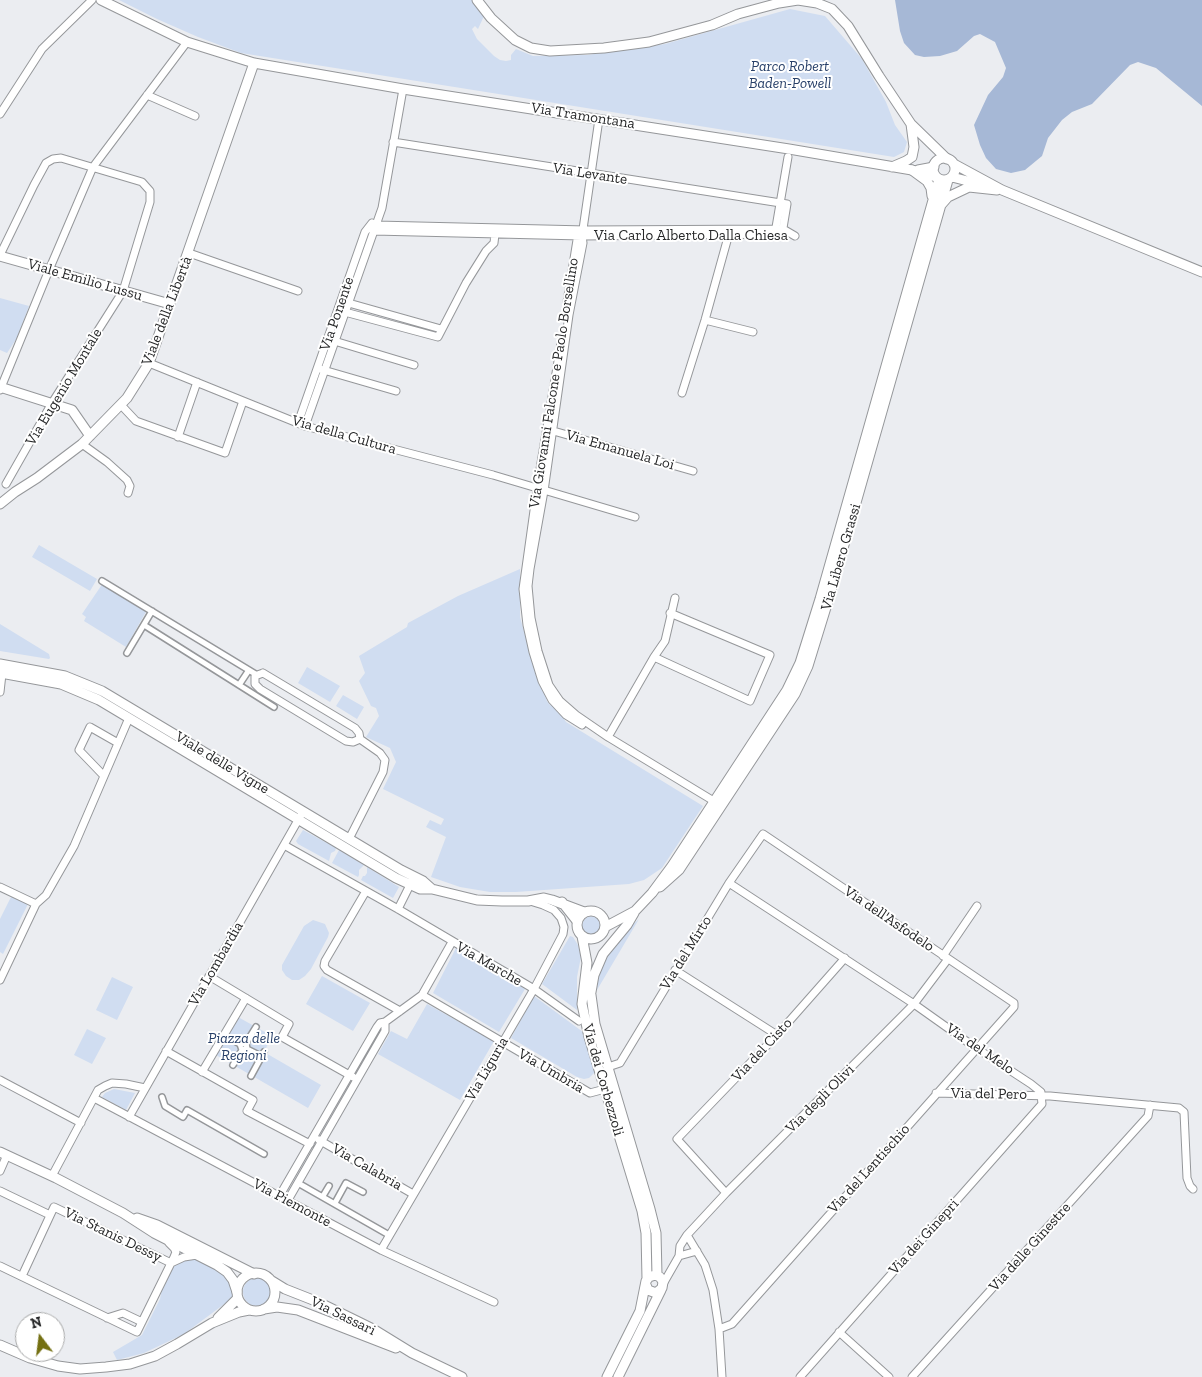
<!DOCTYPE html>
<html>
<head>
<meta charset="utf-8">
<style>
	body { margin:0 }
	#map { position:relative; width:1202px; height:1377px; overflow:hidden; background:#ebedf1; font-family:"Zilla Slab",serif }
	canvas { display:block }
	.north { position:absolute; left:15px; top:1312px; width:50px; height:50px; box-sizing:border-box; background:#fff; border:1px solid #a8a9a9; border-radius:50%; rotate:345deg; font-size:14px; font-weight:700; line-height:20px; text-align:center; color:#262728 }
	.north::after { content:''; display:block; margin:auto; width:18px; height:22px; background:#747012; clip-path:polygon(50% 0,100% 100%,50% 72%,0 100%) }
</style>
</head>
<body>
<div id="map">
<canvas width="1202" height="1377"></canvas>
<div class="north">N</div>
</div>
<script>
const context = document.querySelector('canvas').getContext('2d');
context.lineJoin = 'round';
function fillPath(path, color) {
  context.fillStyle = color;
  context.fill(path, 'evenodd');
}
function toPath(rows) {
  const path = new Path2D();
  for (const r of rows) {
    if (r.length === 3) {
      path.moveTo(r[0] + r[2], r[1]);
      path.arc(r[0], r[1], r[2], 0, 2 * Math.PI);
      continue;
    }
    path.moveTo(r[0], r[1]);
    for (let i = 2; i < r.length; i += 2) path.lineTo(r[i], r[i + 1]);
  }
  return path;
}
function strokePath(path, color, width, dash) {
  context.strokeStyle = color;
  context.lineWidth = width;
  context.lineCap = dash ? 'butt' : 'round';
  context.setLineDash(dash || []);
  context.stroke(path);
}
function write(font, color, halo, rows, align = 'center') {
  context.font = font + ' "Zilla Slab",serif';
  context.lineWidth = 4;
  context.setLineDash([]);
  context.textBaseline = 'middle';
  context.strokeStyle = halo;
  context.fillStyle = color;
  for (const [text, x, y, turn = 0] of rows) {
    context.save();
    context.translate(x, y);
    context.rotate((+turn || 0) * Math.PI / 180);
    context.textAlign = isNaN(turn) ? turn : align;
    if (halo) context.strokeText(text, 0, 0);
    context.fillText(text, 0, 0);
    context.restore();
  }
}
fillPath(toPath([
	[119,0,472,0,484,16,478,29,475,26,472,29,477,39,494,56,500,60,506,61,511,60,511,55,516,49,533,56,587,55,665,44,790,9,825,16,862,59,886,102,895,125,907,142,904,152,894,157,241,53,198,37,157,19],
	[0,298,29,306,17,338,7,353,0,350],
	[39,545,97,579,90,591,32,557],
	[520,569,520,617,533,664,547,701,550,705,556,707,566,722,703,806,662,868,644,880,629,884,516,892,490,892,460,887,431,877,446,837,426,827,430,820,441,825,444,819,383,789,396,762,390,748,366,737,379,716,376,708,371,706,359,681,365,673,359,656,407,627,408,623,458,596],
	[103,583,147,610,126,647,84,621,86,617,82,614],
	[0,624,49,654,50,658,49,659,0,651],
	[307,667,340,686,330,702,298,683],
	[343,695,364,707,357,719,336,706],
	[303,830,336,848,335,851,331,853,329,861,298,844,296,841],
	[339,850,364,865,359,870,359,875,358,877,332,863],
	[367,867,399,887,393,898,361,880,363,876,365,876,367,873],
	[11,897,28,904,3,954,0,952,0,919],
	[592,926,10],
	[639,919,597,990,598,976,604,959,626,931],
	[313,920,325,924,329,933,328,937,311,969,305,976,299,980,292,980,286,976,282,970,282,965,304,926],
	[570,936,573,937,578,945,581,957,577,977,577,1010,542,984],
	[456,948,525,989,499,1032,433,993],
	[322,976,370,1003,353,1031,306,1004],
	[112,977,133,987,117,1020,96,1010],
	[534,996,583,1032,595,1072,589,1078,584,1079,577,1077,511,1038],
	[427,1004,494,1041,460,1100,378,1054,391,1031,407,1039],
	[238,1017,272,1036,264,1052,321,1085,308,1108,216,1055],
	[87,1029,106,1038,92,1064,74,1055],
	[114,1089,135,1093,126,1110,102,1097,105,1093],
	[191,1256,226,1275,231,1280,234,1294,231,1299,184,1334,144,1353,117,1360,113,1352,142,1335,160,1299,164,1277,171,1263],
	[257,1292,14]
]), '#d0ddf1');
fillPath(toPath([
	[895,0,1202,0,1202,106,1156,68,1138,62,1130,65,1092,104,1072,112,1062,120,1048,138,1042,156,1025,170,1011,173,996,169,986,158,980,145,974,125,988,95,1003,77,1006,68,995,42,980,34,974,36,957,51,940,56,924,57,915,55,904,43,900,31]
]), '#a6b8d6');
const pedestrian = toPath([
	[102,581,257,675],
	[144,625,274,707],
	[127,653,152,611],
	[239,685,249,670],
	[224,1035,240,1044],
	[246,1043,256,1027],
	[247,1049,261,1056],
	[233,1065,242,1050,247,1049,246,1043,240,1044,242,1050],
	[251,1076,264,1052],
	[162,1097,165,1106,183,1117,187,1110,264,1154],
	[298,1183,389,1235],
	[323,1196,329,1186],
	[335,1203,346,1183,363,1192]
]);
const minor = toPath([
	[147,95,195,116],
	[0,114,42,49,92,0],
	[599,119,582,236,583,243,569,315,544,491,530,569,528,586,531,618,538,651,549,685,560,701,576,715,608,737,717,803],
	[393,142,787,204,782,234],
	[369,227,376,225,586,230,776,229,783,229,795,236],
	[369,227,374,231,582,236,784,234],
	[775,233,788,157],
	[189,253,298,291],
	[0,255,34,185,46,163,53,159,61,158,142,182,150,191,150,202,123,291,52,403,6,484],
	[345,302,441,329],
	[567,302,577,240,582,236],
	[341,311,438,337,466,283,486,251,494,243,495,234],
	[705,320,753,332],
	[562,337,539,475,523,589,527,625,533,652,542,681,552,700,566,715,582,725],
	[331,340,414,365],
	[149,363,305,426,493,475,635,517],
	[320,369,396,391],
	[0,390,49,270,93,167,187,42],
	[682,393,705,320,730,230],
	[121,405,136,421,225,453,243,401],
	[298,423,365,232,372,223],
	[305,426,382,208,403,89],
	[550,430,693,471],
	[178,437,197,382],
	[82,444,107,462,127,480,130,486,128,493],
	[654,657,750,701,770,655,670,613],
	[263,673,355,728,359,733,360,739,353,742,346,741,260,689,255,684,255,676,263,673],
	[0,692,2,674],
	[608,737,654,657,665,641,675,598],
	[104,776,79,750,90,727,118,743],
	[349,839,383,772,385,760,380,753,360,739],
	[284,845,398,909,534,989,579,1021],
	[729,883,914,1004,976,1048,1031,1084,1041,1092,1041,1095],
	[0,887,36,904],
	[366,891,325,961,324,966,327,970,400,1011],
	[398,909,412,881],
	[943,956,977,906],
	[675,970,777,1035],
	[209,976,289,1024,282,1037,353,1077],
	[0,980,36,904,46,895,74,846,129,718],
	[422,995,590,1093,605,1089],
	[166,1051,253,1100,247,1111,310,1144],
	[608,1067,620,1063,729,883,763,834,1014,1003,1014,1007,732,1324,719,1329],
	[202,1072,246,998],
	[0,1080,81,1123],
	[936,1093,1050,1096,1179,1108,1184,1112,1187,1178,1190,1186,1193,1189],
	[94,1098,381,1250,494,1302],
	[129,1117,301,815],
	[319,1140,413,1194],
	[0,1171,7,1155],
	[52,1176,98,1090,105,1086,112,1083,126,1084,145,1088],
	[0,1191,50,1215],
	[726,1193,677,1139,777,1035,845,958],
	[280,1195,377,1027,380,1023,385,1022,422,995,452,942],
	[288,1200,385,1031,385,1022],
	[687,1235,705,1265,713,1290,719,1329,722,1377],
	[381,1250,534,989,563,934,564,927,561,918,554,910,543,905,530,901],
	[679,1256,697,1251],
	[171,1263,184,1257,197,1255],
	[0,1266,137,1332,174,1257,176,1252,174,1248,169,1243],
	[22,1276,54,1207,171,1263],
	[663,1284,679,1256,680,1246,687,1235,726,1193,914,1004,948,959],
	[107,1318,123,1313,142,1322],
	[839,1332,889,1377],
	[800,1377,1042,1104,1041,1095],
	[912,1377,1148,1116,1150,1105]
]);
const tertiary = toPath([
	[101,0,187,42,254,63,403,89,789,149,912,170,936,177],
	[477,0,491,18,515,40,531,48,550,51,604,48,649,42,712,25,738,14,779,3,798,0,817,3,832,9,848,26,879,76,911,124,947,159],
	[892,167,906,161,912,157,914,147,911,124],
	[918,170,934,167],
	[0,256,170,304],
	[0,387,72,410,90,436],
	[0,504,15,492,37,478,82,444,127,398,149,363,254,63],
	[0,664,65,676,102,691,401,870,423,881,432,889],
	[0,673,61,684,99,700,396,878,420,889,432,889,477,900,502,901,528,901,544,898,552,900,584,912],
	[562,902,577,921],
	[0,1152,56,1178,123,1213,154,1233,217,1265,227,1272,233,1280,237,1292],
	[137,1218,157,1225,254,1274]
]);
const secondary = toPath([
	[944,169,11],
	[954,164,1002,190,1202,272],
	[912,170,927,181,931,188,932,196],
	[952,177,979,184],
	[941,205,948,197,969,187,997,190],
	[660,887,679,870,795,694,808,666,828,601,948,180],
	[591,925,14],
	[605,927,635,911,652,893,672,866,787,690,800,663,820,599,939,179],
	[582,936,587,963,582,1004,589,1037,642,1211,646,1233,647,1279],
	[586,980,591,995,595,1024,650,1209,656,1233,657,1275],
	[591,992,594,975,603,954,627,925,634,913],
	[256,1292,19],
	[272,1281,285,1289,318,1302,373,1329,412,1353,462,1377],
	[264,1309,277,1307,298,1310,396,1348],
	[218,1318,238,1298],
	[0,1345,30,1358,58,1366,80,1369,106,1367,130,1364,155,1356,177,1344,212,1323,239,1312,249,1310],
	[607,1377,640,1311,646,1281,649,1277,655,1275,660,1277,663,1282,662,1288,656,1293,648,1290,646,1285],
	[618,1377,661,1290]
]);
strokePath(pedestrian, '#95979a', 8);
strokePath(minor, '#95979a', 9);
strokePath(tertiary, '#95979a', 11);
strokePath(secondary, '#95979a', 11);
strokePath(pedestrian, '#fff', 5);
strokePath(minor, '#fff', 7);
strokePath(tertiary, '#fff', 9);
strokePath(secondary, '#fff', 9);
write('italic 15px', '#284069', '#fff', [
	["Parco Robert",790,67],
	["Baden-Powell",790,84],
	["Piazza delle",244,1039],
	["Regioni",244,1056]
]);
write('15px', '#262728', '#fff', [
	["Via Tramontana",583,116,9],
	["Via Levante",590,174,9],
	["Via Carlo Alberto Dalla Chiesa",691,236],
	["Viale Emilio Lussu",85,280,16],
	["Viale della Libertà",167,311,-69],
	["Via Ponente",337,314,-71],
	["Via Giovanni Falcone e Paolo Borsellino",554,383,-81],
	["Via Eugenio Montale",64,387,-59],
	["Via della Cultura",344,435,16],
	["Via Emanuela Loi",620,450,16],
	["Via Libero Grassi",841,557,-74],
	["Viale delle Vigne",222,763,31],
	["Via dell'Asfodelo",889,919,34],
	["Via del Mirto",686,953,-58],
	["Via Lombardia",216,964,-60],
	["Via Marche",489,964,30],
	["Via del Melo",980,1049,34],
	["Via del Cisto",762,1050,-47],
	["Via Liguria",487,1069,-60],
	["Via Umbria",551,1071,30],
	["Via dei Corbezzoli",603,1080,74],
	["Via del Pero",989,1094,1],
	["Via degli Olivi",820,1099,-45],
	["Via Calabria",367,1167,30],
	["Via del Lentischio",869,1169,-48],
	["Via Piemonte",292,1203,28],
	["Via Stanis Dessy",113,1235,26],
	["Via dei Ginepri",924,1237,-48],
	["Via delle Ginestre",1030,1247,-48],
	["Via Sassari",343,1316,26]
]);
</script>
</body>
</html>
